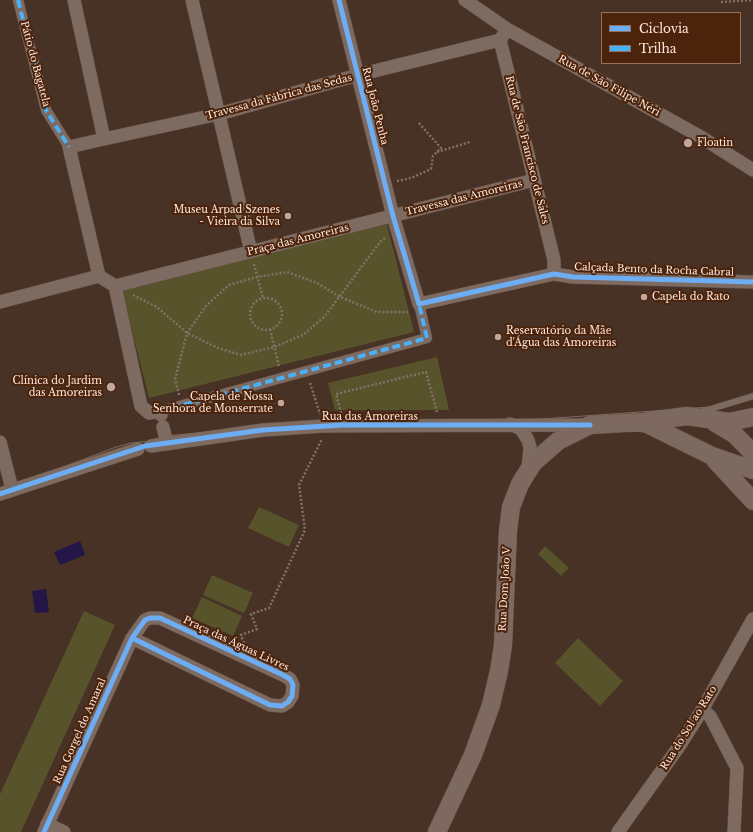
<!DOCTYPE html>
<html>
<head>
<meta charset="utf-8">
<style>
	body { margin:0 }
	#map { position:relative; width:753px; height:832px; overflow:hidden; background:#483125; font-family:"Libre Baskerville",serif }
	canvas { display:block }
	.legend { position:absolute; left:601px; top:12px; width:140px; height:52px; box-sizing:border-box; background:#4c230b; border:1px solid #93715f; margin:0; padding:5px 7px; list-style:none; font-size:12px; color:#fde7dc }
	.legend li { display:flex; align-items:center; gap:8px; height:20px }
	.legend b { width:20px; border:1px solid #93715f }
</style>
</head>
<body>
<div id="map">
<canvas width="753" height="832"></canvas>
<ul class="legend">
<li><b style="height:5px;background:#6dadf4"></b>Ciclovia</li>
<li><b style="height:5px;background:#4cb0f7"></b>Trilha</li>
</ul>
</div>
<script>
const context = document.querySelector('canvas').getContext('2d');
context.lineJoin = 'round';
function fillPath(path, color) {
  context.fillStyle = color;
  context.fill(path, 'evenodd');
}
function toPath(rows) {
  const path = new Path2D();
  for (const r of rows) {
    if (r.length === 3) {
      path.moveTo(r[0] + r[2], r[1]);
      path.arc(r[0], r[1], r[2], 0, 2 * Math.PI);
      continue;
    }
    path.moveTo(r[0], r[1]);
    for (let i = 2; i < r.length; i += 2) path.lineTo(r[i], r[i + 1]);
  }
  return path;
}
function strokePath(path, color, width, dash) {
  context.strokeStyle = color;
  context.lineWidth = width;
  context.lineCap = dash ? 'butt' : 'round';
  context.setLineDash(dash || []);
  context.stroke(path);
}
function write(font, color, halo, rows, align = 'center') {
  context.font = font + ' "Libre Baskerville",serif';
  context.lineWidth = 4;
  context.setLineDash([]);
  context.textBaseline = 'middle';
  context.strokeStyle = halo;
  context.fillStyle = color;
  for (const [text, x, y, turn = 0] of rows) {
    context.save();
    context.translate(x, y);
    context.rotate((+turn || 0) * Math.PI / 180);
    context.textAlign = isNaN(turn) ? turn : align;
    if (halo) context.strokeText(text, 0, 0);
    context.fillText(text, 0, 0);
    context.restore();
  }
}
fillPath(toPath([
	[387,224,414,332,149,398,122,291],
	[437,357,449,410,335,410,328,383],
	[259,507,299,525,289,547,248,528],
	[545,546,569,568,561,576,538,554],
	[212,575,253,593,244,613,203,595],
	[202,597,242,616,233,636,192,618],
	[84,611,115,625,21,832,0,832,0,794],
	[578,638,623,681,600,706,555,663]
]), '#57532a');
fillPath(toPath([
	[80,541,85,555,60,565,54,552],
	[46,589,49,612,35,613,32,591]
]), '#241747');
const service = toPath([
	[701,412,753,396]
]);
const pedestrian = toPath([
	[18,0,46,110,69,147],
	[161,411,427,338,419,304]
]);
const minor = toPath([
	[74,0,104,139,69,147,99,276],
	[192,0,251,252],
	[339,0,393,216,419,304,554,274,573,277,753,282],
	[465,0,507,29,701,137,753,170],
	[504,34,500,40,554,260,554,274],
	[104,139,219,114,358,75,500,40],
	[99,276,115,286,534,180],
	[115,286,141,406,149,413,161,411,161,415],
	[0,302,99,276],
	[510,424,521,429,528,440,530,447,528,470],
	[163,427,167,444],
	[0,442,12,489],
	[151,446,263,430,324,426,589,425],
	[0,494,138,449],
	[702,710,710,716,737,768,734,832],
	[47,824,64,832],
	[44,832,132,638,145,620,150,618,160,618,283,675,290,679,293,685,292,696,288,702,282,706,270,705,132,638],
	[618,832,680,745,702,710,753,619]
]);
const secondary = toPath([
	[643,422,712,456,753,470],
	[714,422,734,434,753,453],
	[715,460,753,501],
	[437,832,473,755,491,705,499,671,503,645,508,531,511,507,520,484,533,463,558,441,590,425,643,422,687,416,729,422,753,417]
]);
strokePath(service, '#624f45', 7);
strokePath(pedestrian, '#624f45', 11);
strokePath(minor, '#624f45', 14);
strokePath(secondary, '#624f45', 19);
strokePath(toPath([
	[721,2,753,0],
	[437,152,470,142],
	[397,181,411,178,431,169,433,156,441,148,418,122],
	[254,264,263,298],
	[133,295,157,307,187,333,218,348,241,355,274,347,303,335,325,316,380,242,386,237],
	[266,314,16],
	[270,329,279,367],
	[310,383,320,414],
	[179,395,175,379,187,333,206,306,229,285,257,277,287,272,317,283,340,297,377,312,408,312],
	[341,413,336,394,426,372,437,412],
	[244,643,241,635,257,629,251,614,269,608,305,530,299,485,322,439]
]), '#827168', 2.5, [2, 2]);
strokePath(service, '#7d6a60', 6);
strokePath(pedestrian, '#7d6a60', 10);
strokePath(minor, '#7d6a60', 13);
strokePath(secondary, '#7d6960', 18);
strokePath(toPath([
	[0,491,116,447,131,443,150,441,165,436,250,428,359,422,528,420,723,406,753,398],
	[0,498,150,442,164,443,241,435,359,429,557,427,644,432,662,434,685,441,753,473]
]), '#7b6a60', 1);
strokePath(toPath([
	[18,0,46,110,69,147],
	[161,411,427,338,419,304]
]), '#4cb0f7', 4, [8, 4]);
strokePath(toPath([
	[339,0,393,216,419,304,554,274,573,277,753,282],
	[0,494,145,446,263,430,342,425,590,425],
	[44,832,132,638,145,620,150,618,160,618,283,675,290,679,293,685,292,696,288,702,282,706,270,705,132,638]
]), '#6dadf4', 5);
for (const [x, y, r, color] of [
	[688,143,5,"#bea79c"],
	[288,216,4,"#bea79c"],
	[644,297,4,"#bea79c"],
	[498,337,4,"#bea79c"],
	[111,387,5,"#bea79c"],
	[281,403,4,"#bea79c"]
]) {
  const dot = new Path2D();
  dot.arc(x, y, r, 0, 2 * Math.PI);
  context.fillStyle = color;
  context.fill(dot);
  strokePath(dot, '#4c230b', 1.5);
}
write('10px', '#fde7dc', '#4c230b', [
	["Pátio do Bagatela",35,64,75],
	["Rua de São Filipe Néri",609,86,29],
	["Travessa da Fábrica das Sedas",279,97,-15],
	["Rua João Penha",375,106,76],
	["Rua de São Francisco de Sales",527,150,76],
	["Travessa das Amoreiras",464,198,-14],
	["Praça das Amoreiras",298,240,-14],
	["Calçada Bento da Rocha Cabral",654,270,2],
	["Rua das Amoreiras",370,417],
	["Rua Dom João V",505,589,-87],
	["Praça das Águas Livres",236,644,25],
	["Rua do Sol ao Rato",689,728,-58],
	["Rua Gorgel do Amaral",80,731,-66]
]);
write('10px', '#fde7dc', '#4c230b', [
	["Floatin",697,143],
	["Museu Arpad Szenes",280,210,"right"],
	["- Vieira da Silva",280,222,"right"],
	["Capela do Rato",652,297],
	["Reservatório da Mãe",506,331],
	["d'Água das Amoreiras",506,343],
	["Clínica do Jardim",102,381,"right"],
	["das Amoreiras",102,393,"right"],
	["Capela de Nossa",273,397,"right"],
	["Senhora de Monserrate",273,409,"right"]
], 'left');
</script>
</body>
</html>
